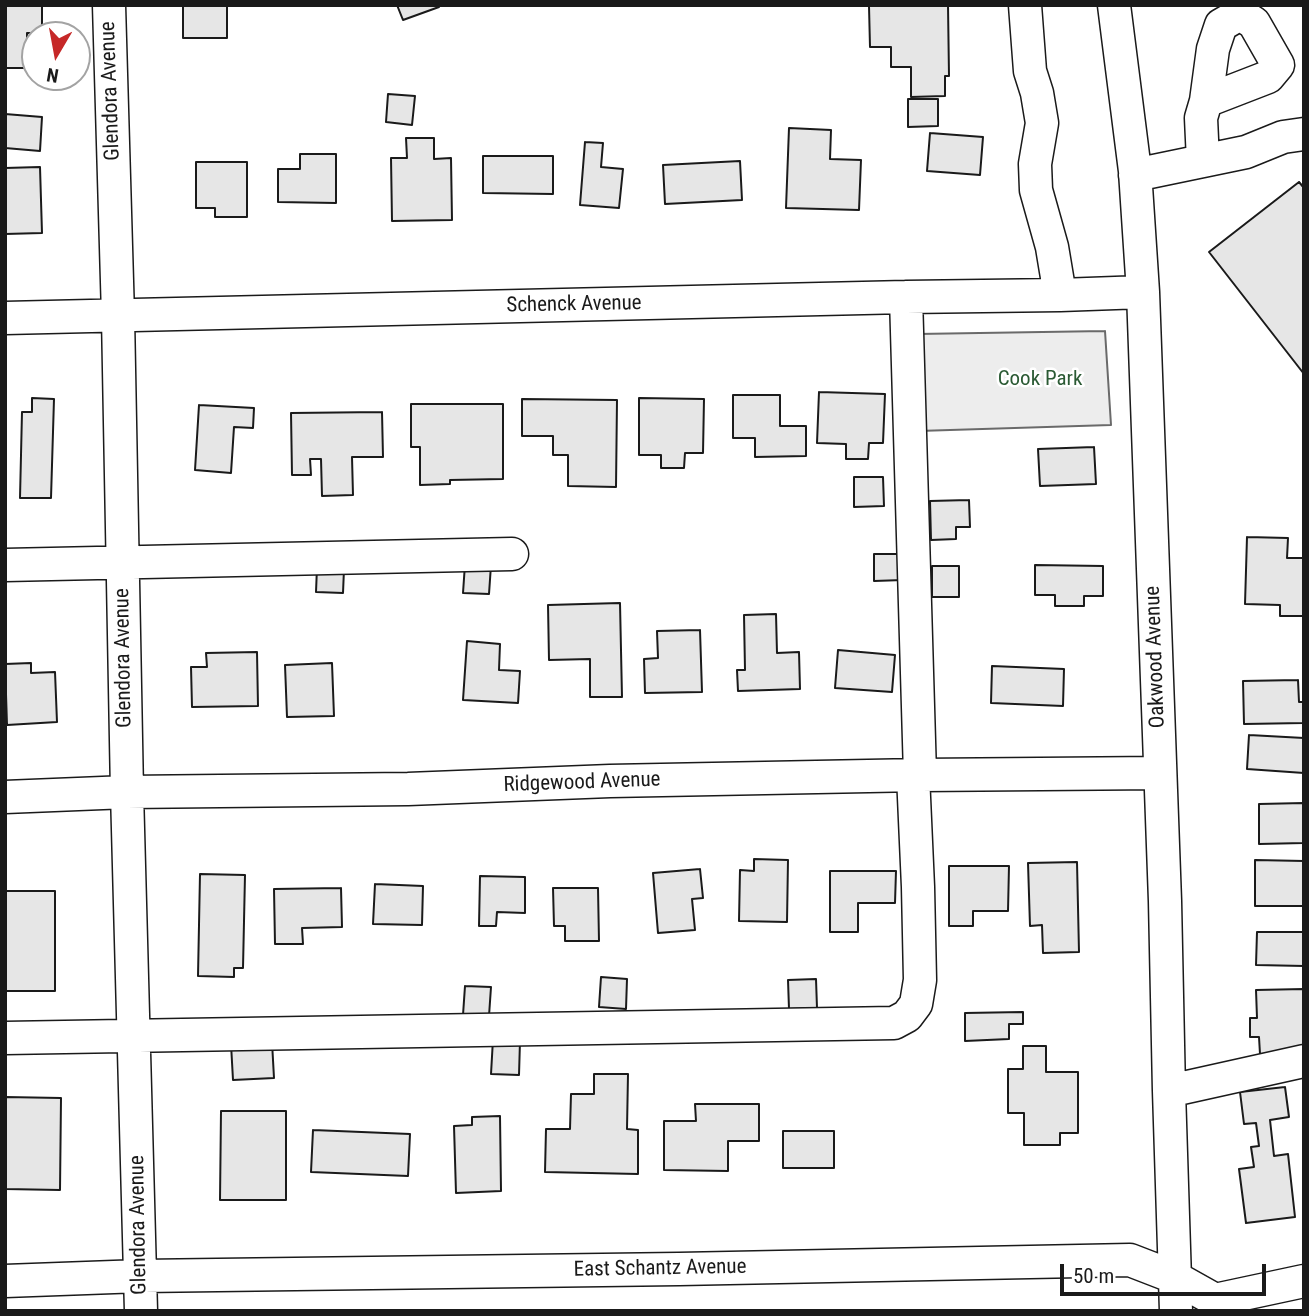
<!DOCTYPE html>
<html>
<head>
<meta charset="utf-8">
<style>
	body { margin:0 }
	#map { position:relative; width:1309px; height:1316px; overflow:hidden; background:#fff; font-family:"Roboto Condensed",sans-serif }
	canvas { display:block }
	.frame { position:absolute; inset:0; border:7px solid #1a1a1a; pointer-events:none }
	.north { position:absolute; left:21px; top:21px; width:70px; height:70px; box-sizing:border-box; background:#fff; border:2px solid #a3a3a3; border-radius:50%; rotate:190deg; font-size:19px; font-weight:700; line-height:28px; text-align:center; color:#1a1a1a }
	.north::after { content:''; display:block; margin:auto; width:24px; height:32px; background:#c62828; clip-path:polygon(50% 0,100% 100%,50% 72%,0 100%) }
	.scale { position:absolute; left:1060px; top:1264px; width:206px; height:32px; box-sizing:border-box; border:4px solid #1a1a1a; border-top:0; padding-left:9px; font-size:21px; line-height:24px; white-space:nowrap; color:#1a1a1a; -webkit-text-stroke:5px #fff; paint-order:stroke }
</style>
</head>
<body>
<div id="map">
<canvas width="1309" height="1316"></canvas>
<div class="frame"></div>
<div class="north">N</div>
<div class="scale">50 m</div>
</div>
<script>
const context = document.querySelector('canvas').getContext('2d');
context.lineJoin = 'round';
function fillPath(path, color) {
  context.fillStyle = color;
  context.fill(path, 'evenodd');
}
function toPath(rows) {
  const path = new Path2D();
  for (const r of rows) {
    path.moveTo(r[0], r[1]);
    for (let i = 2; i < r.length; i += 2) path.lineTo(r[i], r[i + 1]);
  }
  return path;
}
function strokePath(path, color, width, dash) {
  context.strokeStyle = color;
  context.lineWidth = width;
  context.lineCap = dash ? 'butt' : 'round';
  context.setLineDash(dash || []);
  context.stroke(path);
}
function write(font, color, halo, rows, align = 'center') {
  context.font = font + ' "Roboto Condensed",sans-serif';
  context.lineWidth = 5;
  context.setLineDash([]);
  context.textBaseline = 'middle';
  context.strokeStyle = halo;
  context.fillStyle = color;
  for (const [text, x, y, turn = 0] of rows) {
    context.save();
    context.translate(x, y);
    context.rotate((+turn || 0) * Math.PI / 180);
    context.textAlign = isNaN(turn) ? turn : align;
    if (halo) context.strokeText(text, 0, 0);
    context.fillText(text, 0, 0);
    context.restore();
  }
}
const built = toPath([
	[1105,331,1111,425,918,431,917,334,1105,331]
]);
fillPath(built, '#ededed');
strokePath(built, '#6a6a6a', 2);
const building = toPath([
	[42,5,42,33,27,33,27,68,5,68,5,6,42,5],
	[183,5,227,5,227,38,183,38,183,5],
	[397,5,439,5,439,7,403,20,397,5],
	[889,5,948,5,949,76,945,76,945,96,911,97,911,67,891,67,891,47,870,47,869,6,889,5],
	[388,94,415,96,412,125,386,122,388,94],
	[908,99,938,99,938,126,908,127,908,99],
	[5,114,42,117,40,151,5,148,5,114],
	[789,128,831,130,830,159,861,160,859,210,786,208,789,128],
	[930,133,983,137,980,175,927,171,930,133],
	[406,138,434,138,434,159,451,158,452,220,392,221,391,158,407,158,406,138],
	[585,142,603,143,601,167,623,169,619,208,580,205,585,142],
	[300,154,336,154,336,203,278,202,278,169,300,169,300,154],
	[483,156,553,156,553,194,483,193,483,156],
	[740,161,742,200,665,204,663,165,740,161],
	[196,162,247,162,247,217,215,217,215,208,196,208,196,162],
	[40,167,42,233,5,234,5,168,40,167],
	[1299,182,1304,188,1304,374,1209,252,1299,182],
	[819,392,885,394,883,443,869,443,868,459,846,459,846,444,817,443,819,392],
	[733,395,780,395,780,426,806,426,806,456,755,457,755,438,733,438,733,395],
	[32,398,54,399,51,498,20,498,22,412,32,412,32,398],
	[639,398,704,399,703,453,685,453,684,468,661,468,661,455,639,455,639,398],
	[522,399,617,400,616,487,568,486,568,455,553,455,553,436,522,436,522,399],
	[411,404,503,404,503,479,450,480,450,484,420,485,420,447,411,447,411,404],
	[199,405,254,408,253,428,234,427,231,473,195,470,199,405],
	[382,412,383,457,352,457,353,495,322,496,321,459,310,459,311,475,292,475,291,413,382,412],
	[1094,447,1096,484,1040,486,1038,449,1094,447],
	[854,477,883,477,884,506,854,507,854,477],
	[969,500,970,527,956,527,956,539,931,540,930,501,969,500],
	[1247,537,1288,538,1287,558,1304,558,1304,616,1280,616,1280,605,1245,604,1247,537],
	[874,554,902,554,903,580,874,581,874,554],
	[465,564,491,565,489,594,463,593,465,564],
	[1035,565,1103,566,1103,596,1084,596,1084,606,1055,606,1055,595,1035,595,1035,565],
	[932,566,959,566,959,597,932,597,932,566],
	[317,567,344,569,343,593,316,592,317,567],
	[620,603,622,697,590,697,590,659,549,660,548,605,620,603],
	[776,614,777,653,799,652,800,689,738,691,737,670,745,670,744,615,776,614],
	[700,630,702,692,645,693,644,659,658,658,657,631,700,630],
	[467,641,500,644,499,670,520,671,518,703,463,700,467,641],
	[838,650,895,655,892,692,835,688,838,650],
	[257,652,258,706,192,707,191,667,207,667,206,653,257,652],
	[31,663,31,673,55,672,57,722,7,725,5,664,31,663],
	[332,663,334,716,287,717,285,665,332,663],
	[992,666,1064,669,1063,706,991,703,992,666],
	[1298,680,1299,702,1304,702,1304,723,1244,724,1243,681,1298,680],
	[1249,735,1304,738,1304,773,1247,769,1249,735],
	[1304,803,1304,843,1259,844,1259,804,1304,803],
	[754,859,788,860,787,922,739,921,740,870,754,871,754,859],
	[1255,860,1304,861,1304,906,1255,906,1255,860],
	[1077,862,1079,952,1043,953,1042,925,1030,926,1028,863,1077,862],
	[949,866,1009,866,1008,911,973,911,973,926,949,926,949,866],
	[700,869,703,898,692,899,695,930,658,933,653,873,700,869],
	[830,871,896,871,895,903,858,903,858,932,830,932,830,871],
	[200,874,245,875,243,968,234,968,234,977,198,976,200,874],
	[480,876,525,877,525,913,497,912,496,926,479,926,480,876],
	[375,884,423,886,422,925,373,924,375,884],
	[341,888,342,927,302,928,303,944,275,944,274,889,341,888],
	[553,888,598,888,599,941,565,941,565,926,554,926,553,888],
	[5,891,55,891,55,991,5,991,5,891],
	[1257,932,1304,932,1304,966,1256,965,1257,932],
	[601,977,627,979,626,1009,599,1007,601,977],
	[816,979,817,1008,789,1009,788,980,816,979],
	[465,986,491,987,489,1016,463,1015,465,986],
	[1304,989,1304,1053,1260,1054,1259,1037,1250,1037,1250,1018,1257,1018,1256,990,1304,989],
	[1023,1012,1023,1024,1009,1024,1009,1039,965,1041,965,1013,1023,1012],
	[493,1039,520,1041,519,1075,491,1074,493,1039],
	[272,1042,274,1078,233,1080,231,1044,272,1042],
	[1023,1046,1046,1046,1046,1072,1078,1072,1078,1133,1060,1133,1060,1145,1024,1145,1024,1113,1008,1113,1008,1069,1023,1069,1023,1046],
	[594,1074,628,1074,627,1129,638,1130,638,1174,545,1172,546,1129,570,1129,571,1094,594,1094,594,1074],
	[1285,1087,1289,1117,1270,1120,1274,1156,1288,1154,1295,1217,1246,1223,1239,1169,1254,1167,1251,1147,1259,1146,1256,1123,1244,1124,1240,1092,1285,1087],
	[5,1097,61,1098,60,1190,5,1189,5,1097],
	[695,1104,759,1104,759,1141,728,1141,728,1171,664,1170,664,1121,696,1121,695,1104],
	[221,1111,286,1111,286,1200,220,1200,221,1111],
	[500,1116,501,1191,456,1193,454,1126,472,1125,472,1117,500,1116],
	[313,1130,410,1134,408,1176,311,1172,313,1130],
	[783,1131,834,1131,834,1168,783,1168,783,1131]
]);
fillPath(building, '#e6e6e6');
strokePath(building, '#1a1a1a', 2);
const minor = toPath([
	[109,5,118,316,127,792,141,1311],
	[1025,5,1030,71,1037,93,1042,123,1035,164,1036,190,1052,247,1060,295],
	[1114,5,1135,171,1143,292,1165,901,1169,1091,1176,1311],
	[1203,161,1201,118,1206,101,1213,49,1221,25,1240,14,1254,23,1278,65,1268,77,1206,101],
	[1135,175,1246,152,1283,137,1304,134],
	[906,297,920,775],
	[5,318,906,297,1060,295,1143,292],
	[5,565,512,554],
	[5,797,127,792,408,789,610,781,920,775,1160,773],
	[5,1038,894,1023,907,1016,916,1004,920,980,918,887,913,775],
	[1169,1091,1304,1061],
	[5,1281,141,1276,679,1269,1130,1260,1174,1277,1215,1300,1304,1281]
]);
strokePath(minor, '#1a1a1a', 35);
strokePath(minor, '#fff', 32);
write('21px', '#1a1a1a', '#fff', [
	["Glendora Avenue",111,91,-92],
	["Schenck Avenue",574,305,-1],
	["Oakwood Avenue",1156,657,-92],
	["Glendora Avenue",124,658,-91],
	["Ridgewood Avenue",582,783,-2],
	["Glendora Avenue",139,1225,-91],
	["East Schantz Avenue",660,1269,-1]
]);
write('21px', '#2b5a34', '#fff', [
	["Cook Park",1040,380]
]);
</script>
</body>
</html>
